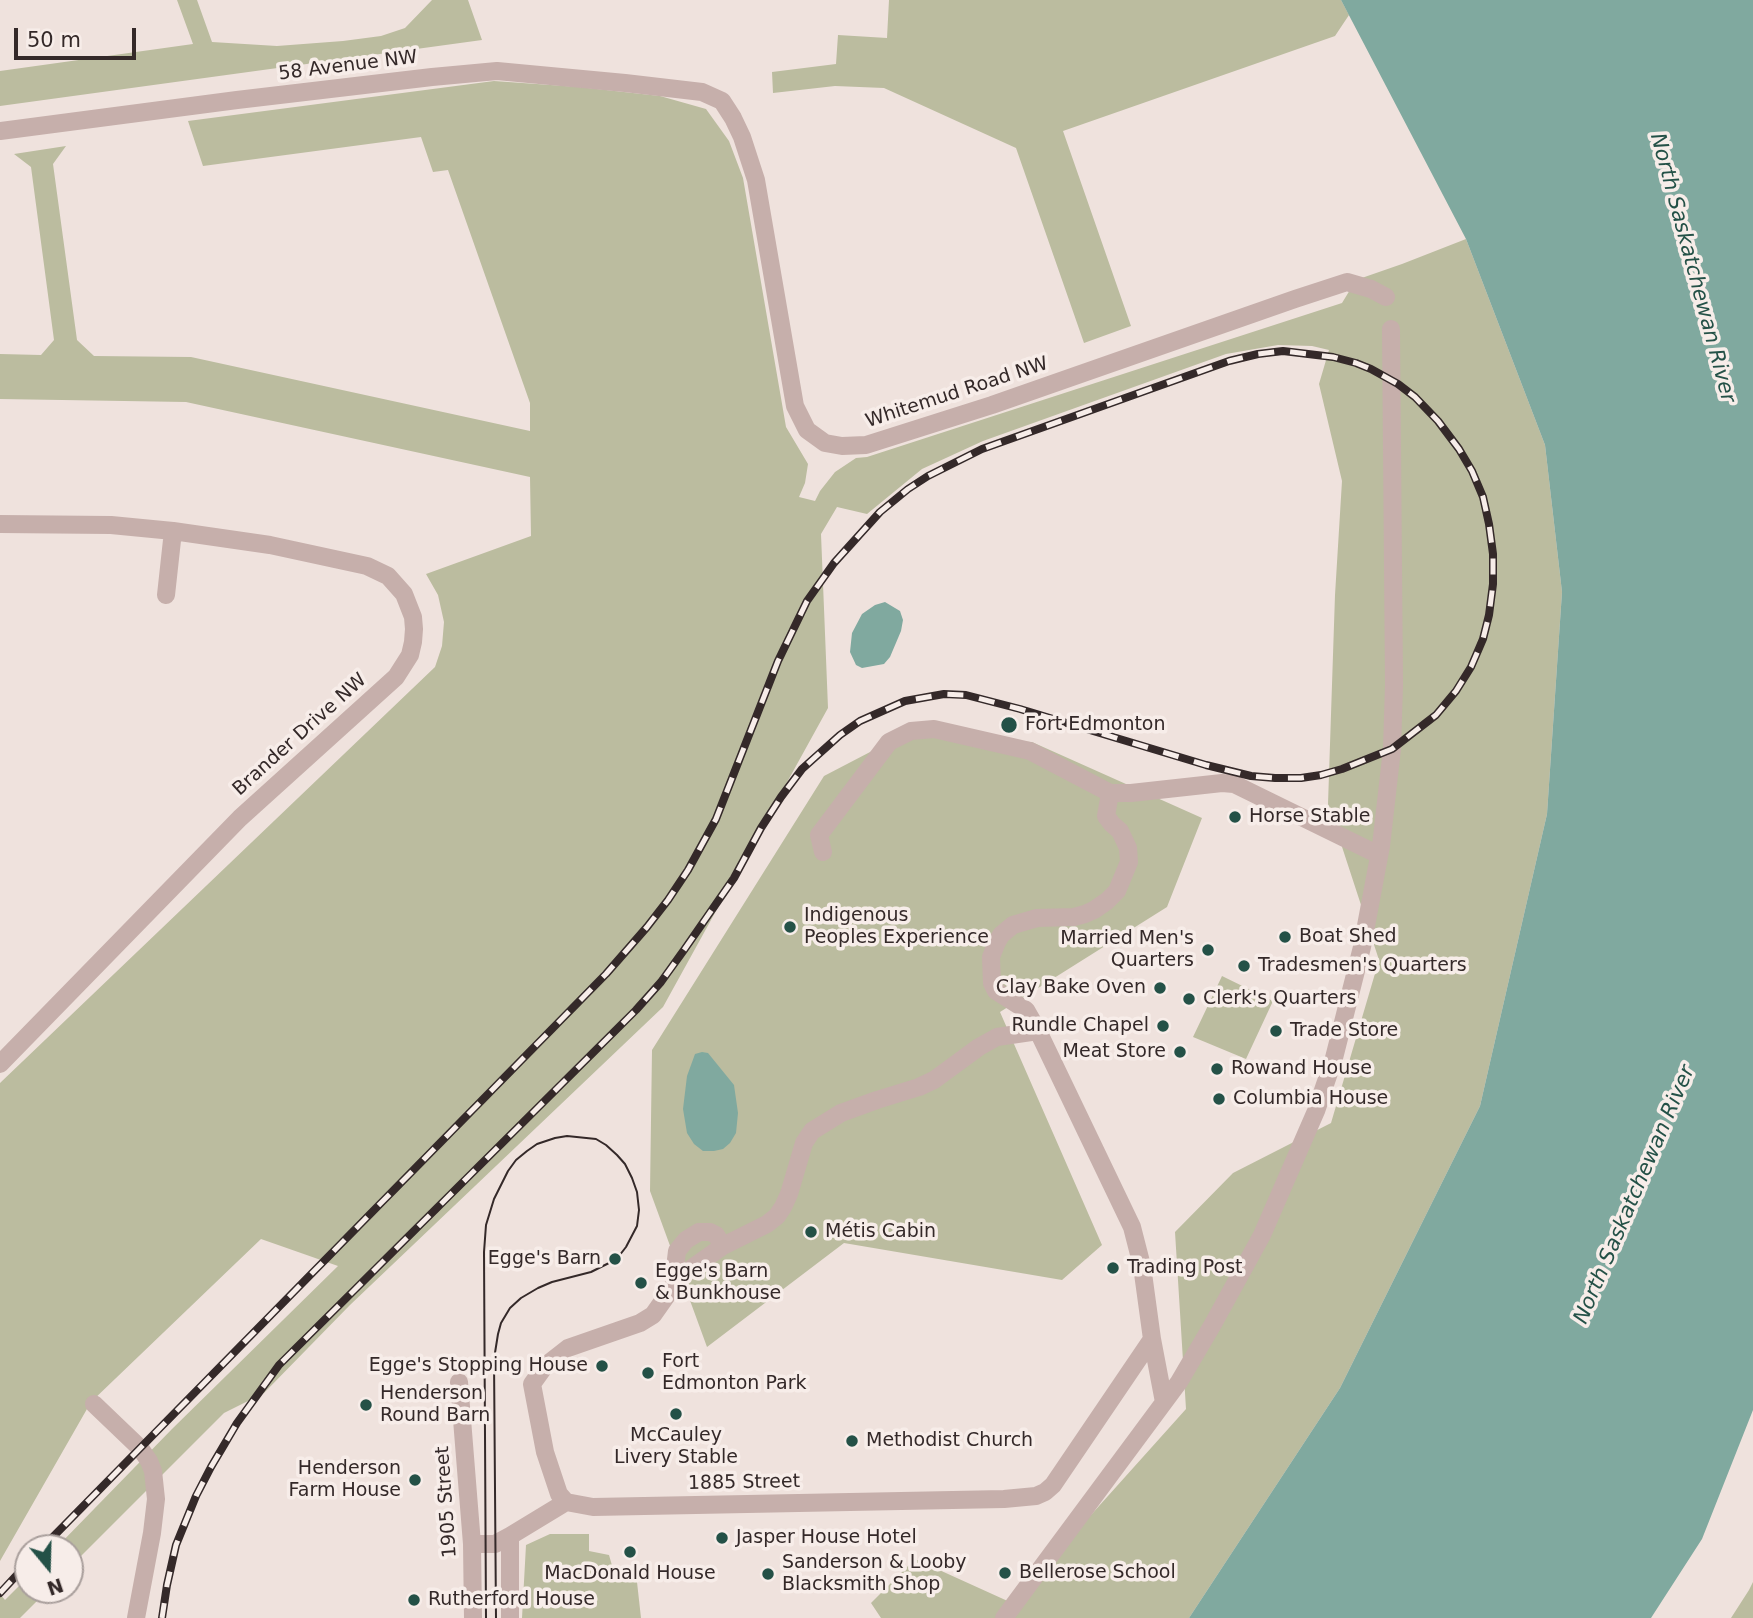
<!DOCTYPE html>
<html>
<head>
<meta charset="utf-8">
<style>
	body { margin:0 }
	#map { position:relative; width:1753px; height:1618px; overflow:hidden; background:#efe2dd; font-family:"DejaVu Sans",sans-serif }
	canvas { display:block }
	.north { position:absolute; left:14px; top:1534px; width:70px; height:70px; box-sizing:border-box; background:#f7ede9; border:2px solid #a99f9c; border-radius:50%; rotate:161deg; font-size:19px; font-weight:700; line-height:28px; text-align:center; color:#342929 }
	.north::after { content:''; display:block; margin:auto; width:24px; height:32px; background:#245147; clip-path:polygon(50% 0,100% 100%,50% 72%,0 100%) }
	.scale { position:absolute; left:14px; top:28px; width:122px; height:32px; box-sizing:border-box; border:4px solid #342929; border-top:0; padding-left:9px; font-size:21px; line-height:24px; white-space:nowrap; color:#342929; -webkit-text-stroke:5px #f7ede9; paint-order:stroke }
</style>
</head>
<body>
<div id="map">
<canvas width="1753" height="1618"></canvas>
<div class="north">N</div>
<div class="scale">50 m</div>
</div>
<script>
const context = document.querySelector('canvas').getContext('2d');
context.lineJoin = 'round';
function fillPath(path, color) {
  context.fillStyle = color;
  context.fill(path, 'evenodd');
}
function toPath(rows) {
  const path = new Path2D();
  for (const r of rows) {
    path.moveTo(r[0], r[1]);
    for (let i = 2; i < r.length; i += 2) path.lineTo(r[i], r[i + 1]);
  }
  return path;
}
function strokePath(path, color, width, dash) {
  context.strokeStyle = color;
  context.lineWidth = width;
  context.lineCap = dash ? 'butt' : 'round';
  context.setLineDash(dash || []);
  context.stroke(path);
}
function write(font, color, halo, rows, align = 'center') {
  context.font = font + ' "DejaVu Sans",sans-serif';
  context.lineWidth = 7;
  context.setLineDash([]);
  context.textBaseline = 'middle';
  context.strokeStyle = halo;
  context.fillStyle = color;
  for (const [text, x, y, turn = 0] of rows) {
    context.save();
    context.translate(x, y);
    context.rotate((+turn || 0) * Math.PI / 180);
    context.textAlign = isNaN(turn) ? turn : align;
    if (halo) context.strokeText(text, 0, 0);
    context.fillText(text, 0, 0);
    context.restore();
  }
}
fillPath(toPath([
	[177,0,197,0,212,42,277,46,343,41,381,36,405,28,432,0,468,0,482,40,0,106,0,71,193,44],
	[889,0,1341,0,1349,15,1335,36,1063,131,1131,326,1084,343,1016,148,884,88,835,86,773,93,772,72,836,64,838,35,887,38],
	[494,81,579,87,660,96,706,109,729,141,743,178,786,427,808,464,805,483,799,497,815,501,820,491,835,472,856,458,867,457,1342,303,1356,280,1402,264,1466,239,1545,445,1562,592,1547,814,1480,1106,1340,1388,1189,1618,881,1618,871,1603,915,1559,1012,1603,1186,1409,1175,1232,1233,1173,1331,1123,1379,960,1328,804,1335,595,1342,481,1319,384,1329,350,1312,346,1278,345,1226,354,983,441,922,469,867,514,837,507,821,534,828,708,663,1007,350,1305,264,1393,224,1413,70,1567,70,1548,56,1548,172,1429,338,1266,261,1239,91,1402,0,1561,0,1083,435,667,442,646,444,622,438,595,426,574,531,536,530,477,186,402,0,399,0,354,41,355,54,340,31,167,14,154,66,146,53,164,77,340,94,356,191,357,530,431,530,403,448,170,433,172,421,137,203,166,188,121],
	[917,737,1032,742,1202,818,1167,907,1000,1012,1102,1245,1062,1280,844,1243,707,1347,650,1191,652,1050,824,776,872,751],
	[1222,976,1273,1001,1246,1059,1193,1037],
	[550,1534,589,1534,589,1551,609,1555,613,1569,636,1573,641,1618,522,1618,526,1545],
	[28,1577,28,1590,48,1590,20,1618,0,1618,0,1594,5,1600],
	[1753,1582,1753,1618,1731,1618,1749,1590]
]), '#bbbc9f');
fillPath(toPath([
	[1341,0,1753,0,1753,1410,1702,1539,1651,1618,1189,1618,1340,1388,1480,1106,1547,814,1562,592,1545,445,1466,239],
	[885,602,900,611,903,620,901,631,890,657,884,664,862,668,856,665,850,652,852,633,862,614,875,605],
	[702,1052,708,1053,734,1085,738,1113,736,1133,730,1143,723,1149,714,1151,703,1151,694,1144,687,1133,683,1109,687,1076,695,1054]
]), '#80a99f');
strokePath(toPath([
	[0,131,237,100,432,77,497,71,625,83,702,92,722,101,733,118,742,137,756,180,795,406,807,430,825,443,842,446,866,445,992,405,1295,299,1347,282,1371,289,1386,297],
	[0,524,111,525,173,531,270,545,367,566,388,576,404,594,413,617,414,629,413,642,410,655,396,677,240,818,0,1064],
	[166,595,173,531],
	[1110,793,1106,816,1112,824,1120,831,1128,848,1129,862,1117,891,1107,901,1094,910,1085,914,1074,917,1037,918,1013,925,1001,935,997,942,991,957,992,983,996,991,1026,1010,1038,1031,1132,1227,1142,1266,1152,1339,1164,1402],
	[823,852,819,835,889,742,911,731,934,729,1030,751,1110,793,1131,793,1222,783,1234,784,1379,855],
	[723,1246,767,1224,777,1216,783,1207,789,1194,804,1143,812,1131,841,1113,877,1100,919,1087,934,1080,979,1047,997,1037,1038,1031],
	[677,1281,675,1268,677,1251,686,1240,699,1232,710,1232,716,1235,723,1246,692,1268,677,1281,653,1315,640,1323,568,1348,545,1366,532,1384,545,1452,559,1494,566,1502,593,1507,1004,1499,1036,1496,1045,1492,1053,1485,1152,1339],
	[459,1382,472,1544,473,1618],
	[94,1404,140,1448,149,1461,153,1471,156,1499,152,1533,136,1618],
	[472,1544,495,1544,510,1536],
	[510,1618,510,1536,566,1502],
	[1004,1618,1179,1382,1213,1324,1262,1235,1316,1111,1334,1058,1362,947,1381,846,1392,749,1394,685,1391,329]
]), '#c6afab', 18);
strokePath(toPath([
	[486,1618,484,1252,486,1225,494,1199,508,1171,516,1160,527,1151,537,1144,555,1138,567,1136,596,1139,606,1145,617,1155,625,1164,632,1178,637,1192,639,1210,637,1226,626,1247,619,1256,609,1263,591,1272,552,1282,538,1288,521,1298,510,1308,501,1323,498,1334,494,1359,496,1618]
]), '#342929', 2);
const rail = toPath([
	[42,1548,606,974,647,927,668,900,688,870,716,819,778,661,807,601,834,563,880,512,908,489,928,476,982,449,1229,361,1258,354,1283,351,1333,357,1356,363,1371,369,1398,384,1415,397,1438,421,1459,449,1472,471,1483,497,1489,524,1493,554,1493,584,1489,615,1483,639,1471,667,1456,691,1436,715,1392,749,1342,769,1321,775,1301,778,1275,778,1251,776,1206,765,1020,709,966,695,944,694,905,701,860,721,840,735,802,769,781,797,761,828,734,878,684,950,661,982,636,1010,279,1365,237,1423,211,1467,196,1496,176,1545,167,1585,162,1618],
	[0,1593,28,1563]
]);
strokePath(rail, '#342929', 8);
strokePath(rail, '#f7ede9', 5, [16]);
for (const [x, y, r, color] of [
	[1009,725,9,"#245147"],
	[1235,817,7,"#245147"],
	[790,927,7,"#245147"],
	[1285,937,7,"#245147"],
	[1208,950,7,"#245147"],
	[1244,966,7,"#245147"],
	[1160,988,7,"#245147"],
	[1189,999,7,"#245147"],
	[1163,1026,7,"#245147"],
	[1276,1031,7,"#245147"],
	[1180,1052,7,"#245147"],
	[1217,1069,7,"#245147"],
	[1219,1099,7,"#245147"],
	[811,1232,7,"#245147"],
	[615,1259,7,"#245147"],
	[1113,1268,7,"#245147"],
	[641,1283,7,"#245147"],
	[602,1366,7,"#245147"],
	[648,1373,7,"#245147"],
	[366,1405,7,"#245147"],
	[676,1414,7,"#245147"],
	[852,1441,7,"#245147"],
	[415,1480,7,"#245147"],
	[722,1538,7,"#245147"],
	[630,1552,7,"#245147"],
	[1005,1573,7,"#245147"],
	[768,1574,7,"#245147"],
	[414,1600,7,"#245147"]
]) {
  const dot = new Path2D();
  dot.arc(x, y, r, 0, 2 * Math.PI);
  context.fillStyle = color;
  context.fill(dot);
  strokePath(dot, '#f7ede9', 2.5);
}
write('19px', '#342929', '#f7ede9', [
	["58 Avenue NW",348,66,-7],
	["Whitemud Road NW",957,393,-18],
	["Brander Drive NW",300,735,-42],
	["1885 Street",744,1483,-1],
	["1905 Street",447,1502,-94]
]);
write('19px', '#342929', '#f7ede9', [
	["Fort Edmonton",1025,725],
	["Horse Stable",1249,817],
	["Indigenous",804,916],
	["Peoples Experience",804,938],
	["Boat Shed",1299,937],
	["Married Men's",1194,939,"right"],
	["Quarters",1194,961,"right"],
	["Tradesmen's Quarters",1258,966],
	["Clay Bake Oven",1146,988,"right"],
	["Clerk's Quarters",1203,999],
	["Rundle Chapel",1149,1026,"right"],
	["Trade Store",1290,1031],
	["Meat Store",1166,1052,"right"],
	["Rowand House",1231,1069],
	["Columbia House",1233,1099],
	["Métis Cabin",825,1232],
	["Egge's Barn",601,1259,"right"],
	["Trading Post",1127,1268],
	["Egge's Barn",655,1272],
	["& Bunkhouse",655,1294],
	["Fort",662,1362],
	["Edmonton Park",662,1384],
	["Egge's Stopping House",588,1366,"right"],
	["Henderson",380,1394],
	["Round Barn",380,1416],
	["McCauley",676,1436,"center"],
	["Livery Stable",676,1458,"center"],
	["Methodist Church",866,1441],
	["Henderson",401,1469,"right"],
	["Farm House",401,1491,"right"],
	["Jasper House Hotel",736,1538],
	["Sanderson & Looby",782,1563],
	["Blacksmith Shop",782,1585],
	["Bellerose School",1019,1573],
	["MacDonald House",630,1574,"center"],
	["Rutherford House",428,1600]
], 'left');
write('italic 21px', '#245147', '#f7ede9', [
	["North Saskatchewan River",1692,268,75],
	["North Saskatchewan River",1635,1195,-67]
]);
</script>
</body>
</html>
